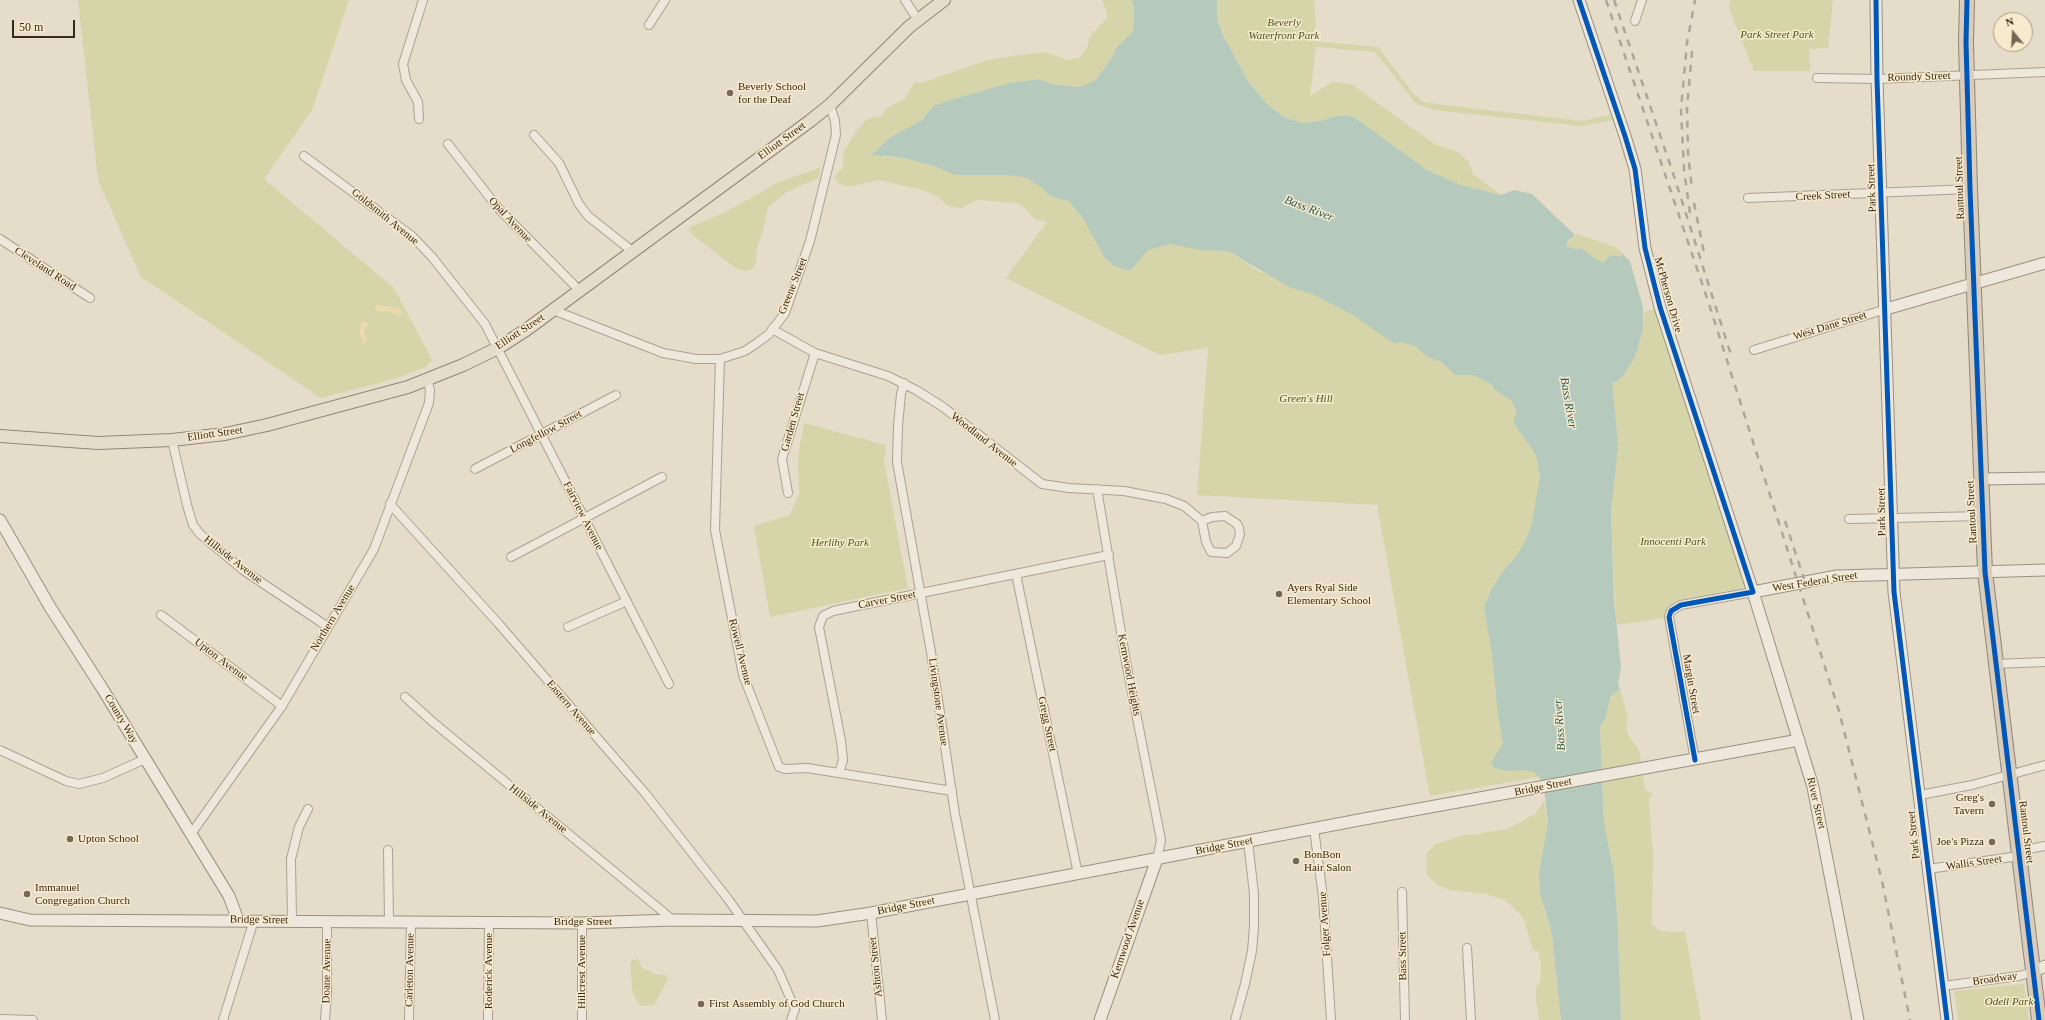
<!DOCTYPE html>
<html>
<head>
<meta charset="utf-8">
<style>
	body { margin:0 }
	#map { position:relative; width:2045px; height:1020px; overflow:hidden; background:#e5dcc9; font-family:"Times New Roman",serif }
	canvas { display:block }
	.north { position:absolute; left:1993px; top:12px; width:40px; height:40px; box-sizing:border-box; background:#f8ebcd; border:1px solid #ac9d86; border-radius:50%; rotate:342deg; font-size:11px; font-weight:700; line-height:16px; text-align:center; color:#39291b }
	.north::after { content:''; display:block; margin:auto; width:14px; height:18px; background:#756858; clip-path:polygon(50% 0,100% 100%,50% 72%,0 100%) }
	.scale { position:absolute; left:12px; top:20px; width:63px; height:18px; box-sizing:border-box; border:2px solid #39291b; border-top:0; padding-left:5px; font-size:12px; line-height:14px; white-space:nowrap; color:#39291b; -webkit-text-stroke:3px #f8ebcd; paint-order:stroke }
</style>
</head>
<body>
<div id="map">
<canvas width="2045" height="1020"></canvas>
<div class="north">N</div>
<div class="scale">50 m</div>
</div>
<script>
const context = document.querySelector('canvas').getContext('2d');
context.lineJoin = 'round';
function fillPath(path, color) {
  context.fillStyle = color;
  context.fill(path, 'evenodd');
}
function toPath(rows) {
  const path = new Path2D();
  for (const r of rows) {
    path.moveTo(r[0], r[1]);
    for (let i = 2; i < r.length; i += 2) path.lineTo(r[i], r[i + 1]);
  }
  return path;
}
function strokePath(path, color, width, dash) {
  context.strokeStyle = color;
  context.lineWidth = width;
  context.lineCap = dash ? 'butt' : 'round';
  context.setLineDash(dash || []);
  context.stroke(path);
}
function write(font, color, halo, rows, align = 'center') {
  context.font = font + ' "Times New Roman",serif';
  context.lineWidth = 3;
  context.setLineDash([]);
  context.textBaseline = 'middle';
  context.strokeStyle = halo;
  context.fillStyle = color;
  for (const [text, x, y, turn = 0] of rows) {
    context.save();
    context.translate(x, y);
    context.rotate((+turn || 0) * Math.PI / 180);
    context.textAlign = isNaN(turn) ? turn : align;
    if (halo) context.strokeText(text, 0, 0);
    context.fillText(text, 0, 0);
    context.restore();
  }
}
fillPath(toPath([
	[78,0,349,0,312,110,264,179,394,288,432,360,426,367,394,379,321,398,141,277,98,180],
	[1102,0,1131,0,1134,7,1133,31,1115,49,1114,54,1096,80,1079,87,1052,84,1040,79,1010,83,933,106,922,120,889,138,883,157,897,157,911,160,934,166,955,175,1008,175,1027,178,1042,188,1050,196,1069,192,1209,250,1228,251,1259,271,1416,335,1513,389,1547,470,1544,776,1430,796,1377,505,1197,495,1208,348,1160,355,1006,278,1047,222,1035,219,1025,208,1017,203,977,200,961,208,947,206,939,197,926,191,879,180,853,186,845,186,837,182,835,176,842,169,844,162,843,153,855,133,867,119,881,116,887,108,905,99,915,81,921,83,985,61,1005,57,1045,52,1067,60,1079,58,1088,46,1089,37,1107,18,1107,12],
	[1217,0,1314,0,1316,24,1312,41,1378,47,1413,93,1422,101,1428,103,1581,121,1618,113,1620,119,1581,126,1434,110,1419,105,1414,101,1375,52,1316,47,1310,96,1331,83,1338,82,1351,84,1436,145,1458,152,1468,161,1473,174,1501,195,1461,185,1427,170,1354,118,1348,115,1336,116,1320,121,1302,123,1284,117,1270,107,1249,83,1223,35,1217,19],
	[1730,0,1833,0,1828,48,1809,49,1810,71,1754,71,1729,9],
	[819,168,821,170,818,178,787,192,768,207,763,231,757,248,756,263,752,269,744,271,737,269,700,241,689,231,690,227,726,212,777,183],
	[1577,234,1615,247,1623,254,1621,257,1608,258,1604,263,1596,259,1581,248,1577,249,1566,247,1568,242],
	[1660,307,1753,592,1681,605,1669,617,1616,625,1611,512,1612,382,1616,382,1635,357,1643,329,1644,312],
	[804,423,886,445,884,462,908,588,770,617,754,526,790,515,799,493,798,457],
	[1620,689,1628,719,1626,728,1629,737,1638,748,1640,755,1645,789,1653,795,1649,798,1649,803,1653,855,1652,924,1660,931,1685,932,1701,1020,1621,1020,1618,930,1614,873,1604,823,1600,728,1606,716,1611,695],
	[1544,801,1548,823,1539,872,1545,913,1552,934,1561,1020,1539,1020,1536,1001,1536,988,1540,982,1541,962,1538,951,1533,951,1524,919,1515,909,1503,899,1486,894,1450,890,1437,885,1426,873,1427,853,1436,844,1464,835,1480,834,1486,832,1508,829,1535,814],
	[638,959,642,968,655,974,665,975,668,979,654,1005,640,1006,633,994,630,966,632,960],
	[2024,984,2029,1020,1958,1020,1954,991]
]), '#d6d5aa');
fillPath(toPath([
	[378,305,398,308,403,314,399,316,391,312,376,311,374,307],
	[365,321,368,324,364,331,367,339,367,342,365,344,362,341,359,330,361,323]
]), '#ebd9ae');
fillPath(toPath([
	[1131,0,1217,0,1217,19,1223,35,1249,83,1270,107,1284,117,1302,123,1320,121,1336,116,1347,115,1354,117,1427,170,1461,185,1501,195,1514,190,1532,194,1575,235,1568,241,1566,247,1577,249,1581,248,1596,259,1604,263,1610,255,1621,257,1623,254,1630,261,1643,307,1643,329,1635,357,1623,376,1616,382,1612,382,1618,445,1611,512,1614,600,1621,667,1618,683,1620,689,1611,695,1606,716,1600,728,1604,823,1614,873,1618,930,1621,1020,1561,1020,1552,934,1540,893,1539,872,1548,823,1544,788,1540,778,1534,772,1524,770,1505,771,1495,768,1491,763,1503,743,1498,715,1492,654,1484,607,1492,589,1502,572,1516,557,1527,538,1532,523,1540,476,1536,455,1513,422,1517,412,1511,400,1495,390,1491,384,1473,375,1456,375,1440,361,1429,358,1415,346,1402,342,1395,344,1351,314,1312,294,1289,287,1228,251,1200,250,1170,244,1148,250,1130,271,1114,266,1105,258,1081,215,1068,201,1050,196,1042,188,1027,178,1008,175,955,175,934,166,911,160,897,157,872,155,889,138,922,120,933,106,954,99,1010,83,1040,79,1052,84,1079,87,1096,80,1114,54,1115,49,1133,31,1134,7]
]), '#b5cabd');
const street = toPath([
	[905,0,918,20],
	[1635,21,1642,0],
	[649,25,665,0],
	[1817,78,1877,79,2045,72],
	[419,119,418,102,406,80,403,64,423,0],
	[534,135,559,163,579,204,588,216,632,251],
	[448,144,498,208,579,290],
	[304,156,412,236,432,257,485,324,669,684],
	[1748,198,1970,189],
	[0,239,90,298],
	[553,310,663,353,696,359,720,359,745,351,757,343,769,334,785,313,810,241,836,135,835,121,830,105],
	[772,329,815,353,888,376,916,390,943,407,1042,484,1069,488,1124,491,1166,499,1184,506,1202,521],
	[1754,350,1886,309],
	[720,359,715,530,743,675,779,767,785,769,807,768,952,791],
	[904,383,901,394,898,426,897,462,931,652,955,814,995,1020],
	[172,440,187,505,193,525,200,534,243,570,328,627],
	[475,469,616,395],
	[1097,489,1126,662,1161,840,1157,859],
	[788,493,782,459,815,353],
	[390,504,498,623,645,793,728,899,778,970,795,1009,791,1020],
	[1225,516,1237,524,1239,528,1240,534,1236,546,1227,553,1211,552,1206,542,1202,521,1212,517,1225,516],
	[1849,519,1983,516],
	[511,557,662,477],
	[1016,574,1078,874],
	[161,615,282,706],
	[568,627,627,601],
	[1995,664,2045,662],
	[405,697,434,723,673,920],
	[0,750,66,781,79,784,103,778,145,759],
	[1695,760,1669,617,1671,611,1681,605,1753,592],
	[839,773,843,760,841,741,819,627,823,616,833,611,857,606,1109,555],
	[1920,795,1972,785,2045,765],
	[1314,829,1323,897,1331,1020],
	[191,834,282,706,374,549,429,403,430,390,428,381],
	[388,850,389,921],
	[2018,851,2045,846],
	[1928,869,2019,856],
	[1402,892,1405,1020],
	[871,913,882,1020],
	[292,921,291,859,299,827,308,809],
	[582,923,582,1020],
	[1467,948,1471,1020],
	[1943,986,2019,976,2033,972],
	[0,1019,33,1020],
	[223,1020,254,920],
	[325,1020,327,993,327,921],
	[409,1020,411,921],
	[488,1020,489,921],
	[1235,1020,1245,984,1252,951,1254,927,1254,894,1248,841]
]);
const secondary = toPath([
	[1579,0,1625,136,1635,169,1645,248,1660,307,1753,592,1813,787,1858,1020],
	[1876,0,1877,79,1894,592,1947,1020],
	[1886,309,2045,263],
	[1981,479,2045,478],
	[0,520,50,607,102,688,229,896,238,920],
	[1753,592,1837,576,2045,570],
	[0,913,30,920,582,923,673,920,817,921,871,913,1364,819,1799,740],
	[2033,972,2045,966],
	[1100,1020,1157,859]
]);
const primary = toPath([
	[0,436,98,443,172,440,225,434,267,425,408,387,463,365,498,348,526,330,810,121,830,105,909,27,944,0]
]);
const highway = toPath([
	[1967,0,1966,42,1970,189,1985,572,2039,1020]
]);
strokePath(street, '#aaa193', 10);
strokePath(secondary, '#999083', 13);
strokePath(primary, '#8f8679', 14);
strokePath(highway, '#8f8679', 16);
strokePath(street, '#ede7dc', 8);
strokePath(secondary, '#ede7dc', 11);
strokePath(primary, '#e5ddcc', 12);
strokePath(highway, '#d9ccba', 14);
strokePath(toPath([
	[1606,0,1708,301,1839,711,1882,881,1910,1020],
	[1614,0,1673,173,1731,355],
	[1692,51,1687,108,1688,153,1692,189],
	[1694,203,1705,258],
	[1690,213,1684,170,1681,109,1687,43,1695,0],
	[1785,521,1804,579]
]), '#aca69c', 2.5, [7, 7]);
strokePath(toPath([
	[1579,0,1625,136,1635,169,1645,248,1660,307,1753,592,1681,605,1671,611,1669,617,1695,760],
	[1876,0,1877,79,1894,592,1947,1020],
	[1967,0,1966,42,1970,189,1985,572,2039,1020]
]), '#0057b8', 5);
for (const [x, y, r, color] of [
	[730,93,4,"#756858"],
	[1279,594,4,"#756858"],
	[1992,804,4,"#756858"],
	[70,839,4,"#756858"],
	[1992,842,4,"#756858"],
	[1296,861,4,"#756858"],
	[27,894,4,"#756858"],
	[701,1004,4,"#756858"]
]) {
  const dot = new Path2D();
  dot.arc(x, y, r, 0, 2 * Math.PI);
  context.fillStyle = color;
  context.fill(dot);
  strokePath(dot, '#f8ebcd', 1.5);
}
write('italic 11px', '#4a571f', '#f8ebcd', [
	["Beverly",1284,23],
	["Waterfront Park",1284,36],
	["Park Street Park",1777,35],
	["Green's Hill",1306,399],
	["Innocenti Park",1673,542],
	["Herlihy Park",840,543],
	["Odell Park",2009,1002]
]);
write('11px', '#39291b', '#f8ebcd', [
	["Roundy Street",1919,77,-2],
	["Elliott Street",782,141,-36],
	["Park Street",1872,188,-92],
	["Rantoul Street",1960,188,-92],
	["Creek Street",1823,196,-3],
	["Goldsmith Avenue",385,217,39],
	["Opal Avenue",510,220,47],
	["Cleveland Road",45,269,33],
	["Greene Street",793,286,-68],
	["McPherson Drive",1668,295,74],
	["West Dane Street",1830,326,-17],
	["Elliott Street",520,332,-33],
	["Garden Street",793,422,-74],
	["Longfellow Street",546,432,-28],
	["Elliott Street",215,434,-8],
	["Woodland Avenue",984,440,38],
	["Park Street",1882,512,-91],
	["Rantoul Street",1972,512,-93],
	["Fairview Avenue",583,516,63],
	["Hillside Avenue",233,560,38],
	["West Federal Street",1815,582,-9],
	["Carver Street",887,600,-11],
	["Northern Avenue",333,618,-59],
	["Rowell Avenue",740,652,76],
	["Upton Avenue",221,660,37],
	["Kernwood Heights",1129,675,79],
	["Margin Street",1691,684,80],
	["Livingstone Avenue",938,702,82],
	["Eastern Avenue",571,708,49],
	["County Way",121,719,59],
	["Gregg Street",1047,724,78],
	["Bridge Street",1543,787,-11],
	["River Street",1816,803,77],
	["Hillside Avenue",538,809,39],
	["Rantoul Street",2026,832,83],
	["Park Street",1914,835,-96],
	["Bridge Street",1224,846,-11],
	["Wallis Street",1974,863,-8],
	["Bridge Street",906,906,-11],
	["Bridge Street",259,920,1],
	["Bridge Street",583,922],
	["Folger Avenue",1325,924,-94],
	["Kernwood Avenue",1128,939,-71],
	["Bass Street",1403,956,-91],
	["Ashton Street",876,967,-96],
	["Carleton Avenue",410,970,-89],
	["Doane Avenue",327,971,-89],
	["Roderick Avenue",489,971,-90],
	["Hillcrest Avenue",582,972,-90],
	["Broadway",1995,979,-8]
]);
write('11px', '#39291b', '#f8ebcd', [
	["Beverly School",738,87],
	["for the Deaf",738,100],
	["Ayers Ryal Side",1287,588],
	["Elementary School",1287,601],
	["Greg's",1984,798,"right"],
	["Tavern",1984,811,"right"],
	["Upton School",78,839],
	["Joe's Pizza",1984,842,"right"],
	["BonBon",1304,855],
	["Hair Salon",1304,868],
	["Immanuel",35,888],
	["Congregation Church",35,901],
	["First Assembly of God Church",709,1004]
], 'left');
write('italic 12px', '#285a56', '#f8ebcd', [
	["Bass River",1309,209,21],
	["Bass River",1568,403,80],
	["Bass River",1560,725,-94]
]);
</script>
</body>
</html>
